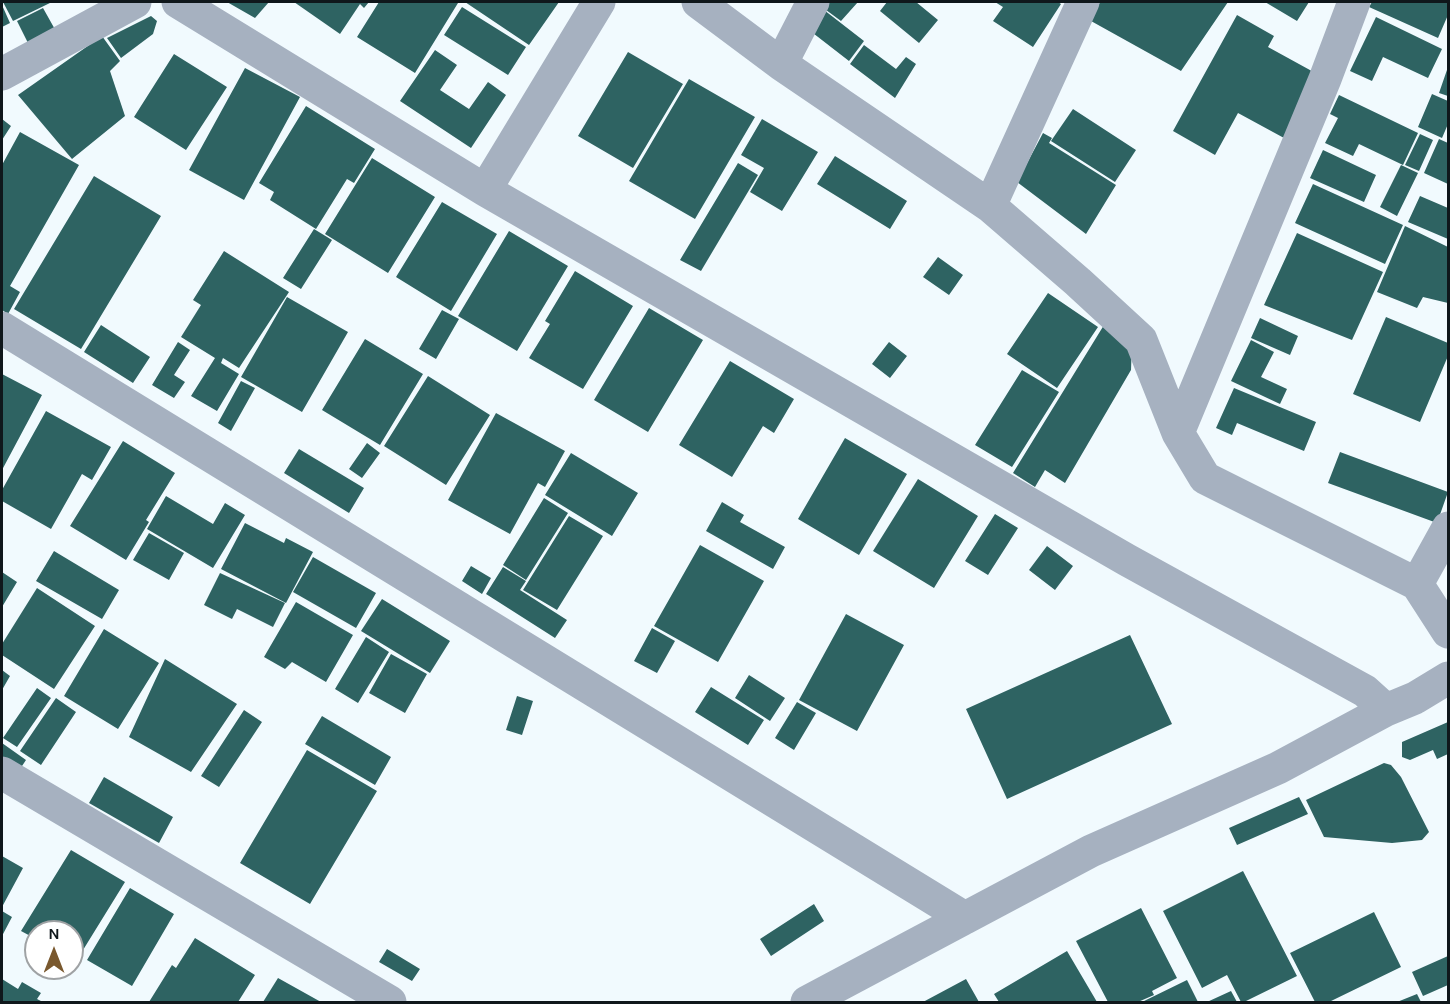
<!DOCTYPE html>
<html>
<head>
<meta charset="utf-8">
<style>
	body { margin:0 }
	#map { position:relative; width:1450px; height:1004px; overflow:hidden; background:#f1fafe; font-family:Karla,sans-serif }
	canvas { display:block }
	.frame { position:absolute; inset:0; border:3px solid #0f171b; pointer-events:none }
	.north { position:absolute; left:24px; top:920px; width:60px; height:60px; box-sizing:border-box; background:#fff; border:2px solid #9fa2a4; border-radius:50%; rotate:0deg; font-size:16px; font-weight:700; line-height:24px; text-align:center; color:#0f171b }
	.north::after { content:''; display:block; margin:auto; width:21px; height:27px; background:#79582e; clip-path:polygon(50% 0,100% 100%,50% 72%,0 100%) }
</style>
</head>
<body>
<div id="map">
<canvas width="1450" height="1004"></canvas>
<div class="frame"></div>
<div class="north">N</div>
</div>
<script>
const context = document.querySelector('canvas').getContext('2d');
context.lineJoin = 'round';
function fillPath(path, color) {
  context.fillStyle = color;
  context.fill(path, 'evenodd');
}
function toPath(rows) {
  const path = new Path2D();
  for (const r of rows) {
    path.moveTo(r[0], r[1]);
    for (let i = 2; i < r.length; i += 2) path.lineTo(r[i], r[i + 1]);
  }
  return path;
}
function strokePath(path, color, width, dash) {
  context.strokeStyle = color;
  context.lineWidth = width;
  context.lineCap = dash ? 'butt' : 'round';
  context.setLineDash(dash || []);
  context.stroke(path);
}
fillPath(toPath([
	[3,2,52,2,13,21],
	[227,2,269,2,255,18],
	[294,2,369,2,364,8,360,4,340,34],
	[379,2,458,3,415,73,357,37],
	[465,2,559,2,529,45],
	[825,2,858,2,841,21,822,7],
	[887,2,916,2,938,20,919,43,880,11],
	[995,2,1058,2,1061,4,1033,47,993,21,1003,7],
	[1100,2,1228,2,1181,71,1091,21],
	[1265,2,1309,2,1297,21],
	[1372,2,1448,2,1448,15,1438,38,1369,7],
	[2,5,10,23,2,27],
	[462,7,526,47,508,75,444,35],
	[43,8,57,33,30,47,17,21],
	[824,10,864,41,849,61,809,30],
	[1237,15,1274,36,1268,47,1319,75,1284,138,1238,113,1215,155,1173,131],
	[151,16,157,21,153,34,121,58,107,38],
	[1376,17,1442,49,1428,78,1383,57,1372,81,1350,71],
	[102,36,120,61,110,71,125,116,72,159,18,95],
	[864,45,896,69,906,57,916,64,895,98,850,64],
	[435,50,457,65,440,90,469,109,488,82,506,95,471,148,400,101],
	[628,52,683,84,633,168,578,136],
	[174,54,227,87,186,150,134,117],
	[1448,67,1448,96,1439,93],
	[245,68,300,97,244,200,189,170],
	[689,79,755,117,695,219,629,181],
	[1432,94,1448,101,1448,124,1442,138,1418,127],
	[1339,95,1418,133,1403,165,1359,144,1353,156,1325,143,1338,118,1330,114],
	[306,106,375,149,354,183,347,179,316,229,270,200,274,192,259,183],
	[1073,109,1136,150,1115,182,1051,141],
	[2,119,11,126,2,140],
	[762,119,818,152,782,211,750,192,764,168,741,155],
	[20,132,79,165,10,286,20,292,8,314,2,310,2,165],
	[1043,133,1052,138,1049,143,1116,185,1086,234,1017,182],
	[1420,134,1433,140,1419,171,1405,165],
	[1439,139,1448,143,1448,184,1424,173],
	[1323,150,1376,175,1364,202,1310,178],
	[835,156,907,201,890,229,817,184],
	[372,158,435,197,388,273,325,234],
	[738,163,758,175,701,271,680,260],
	[1401,165,1418,173,1397,216,1380,207],
	[94,176,161,216,81,349,14,309],
	[1313,184,1403,225,1385,264,1295,223],
	[1420,196,1448,208,1448,239,1408,222],
	[442,202,497,234,451,311,396,277],
	[1405,226,1448,247,1448,303,1423,297,1417,308,1377,292],
	[314,229,332,240,301,289,283,278],
	[509,231,568,266,517,351,458,316],
	[1297,233,1383,272,1352,340,1264,305],
	[224,251,289,292,239,368,223,358,221,363,239,374,217,411,191,396,215,358,181,337,201,305,193,300],
	[938,257,963,275,949,295,923,277],
	[575,271,633,306,583,389,529,358,550,324,545,321],
	[1048,293,1098,327,1057,388,1007,354],
	[287,297,348,332,302,412,241,377],
	[649,308,703,340,648,432,594,400],
	[442,310,459,319,436,359,419,349],
	[1386,317,1448,343,1448,356,1420,422,1353,394],
	[1260,318,1298,336,1290,355,1251,338],
	[101,325,150,357,133,383,84,352],
	[1104,325,1132,342,1131,370,1065,483,1045,470,1035,487,1013,473],
	[365,339,423,374,380,445,322,410],
	[1251,340,1274,352,1261,377,1287,389,1280,404,1231,381],
	[178,342,190,350,174,375,185,382,174,398,152,385],
	[889,342,907,356,890,378,872,364],
	[730,361,794,399,774,433,763,426,732,477,679,445],
	[1022,370,1059,392,1012,467,975,445],
	[2,374,42,395,2,470],
	[428,376,490,415,446,485,384,446],
	[241,381,255,388,231,431,218,423],
	[1234,388,1316,422,1304,451,1237,423,1232,435,1216,428],
	[46,411,111,447,92,480,82,474,51,529,2,501,2,490],
	[496,413,565,451,545,487,538,483,510,534,448,500],
	[845,438,907,474,859,555,798,519],
	[123,441,175,473,146,520,149,522,126,560,70,526],
	[367,443,380,453,362,478,349,469],
	[299,449,364,488,349,513,284,473],
	[1340,452,1448,492,1437,523,1328,483],
	[571,453,638,493,612,536,545,495],
	[918,479,978,516,934,588,873,551],
	[166,496,213,524,225,503,245,515,213,568,147,529],
	[544,498,568,513,526,580,503,565],
	[722,502,744,515,740,522,785,547,773,569,706,531],
	[995,514,1018,528,988,575,965,561],
	[569,516,603,536,557,610,523,590],
	[245,523,284,543,286,538,313,552,286,603,221,569],
	[149,533,184,553,169,580,133,560],
	[700,545,764,581,718,662,654,626],
	[1047,546,1073,566,1055,590,1029,570],
	[54,551,119,590,102,619,36,581],
	[313,557,376,593,356,628,293,592],
	[471,566,491,578,482,594,462,581],
	[503,567,526,581,520,590,567,620,555,638,486,594],
	[2,572,17,582,2,607],
	[220,573,285,603,273,627,237,609,232,619,204,605],
	[37,588,95,626,54,689,2,655,2,644],
	[382,599,450,641,430,673,361,631],
	[296,602,353,635,326,682,292,662,285,669,264,657],
	[846,614,904,645,857,731,799,700],
	[652,628,675,641,657,673,634,661],
	[104,629,159,663,118,729,64,696],
	[1130,635,1172,724,1007,799,966,709],
	[366,637,389,652,358,703,335,689],
	[391,654,427,674,405,713,369,693],
	[165,659,237,704,191,772,129,737],
	[2,670,10,676,2,690],
	[749,675,785,698,770,721,735,698],
	[711,687,764,720,748,745,695,712],
	[37,688,51,698,17,747,3,738],
	[517,696,533,701,522,735,506,730],
	[56,698,76,712,41,765,20,751],
	[797,702,816,713,794,750,775,738],
	[244,710,262,722,219,787,201,776],
	[322,716,391,757,375,785,305,744],
	[1448,722,1448,754,1437,759,1433,750,1410,760,1402,757,1402,742],
	[2,743,26,760,16,775,2,765],
	[307,750,377,791,310,904,240,863],
	[1384,763,1391,765,1401,777,1429,832,1422,840,1392,843,1324,837,1306,800],
	[104,777,173,817,159,843,89,803],
	[1299,797,1308,814,1237,845,1229,828],
	[71,850,125,882,75,963,72,961,72,932,36,932,36,939,21,931],
	[2,856,23,868,2,907],
	[1243,871,1297,976,1244,1002,1241,1002,1227,975,1202,988,1163,911],
	[130,888,174,914,132,986,87,960],
	[814,904,824,921,771,956,760,939],
	[1141,908,1177,978,1152,991,1154,995,1138,1002,1133,1002,1132,1001,1129,1002,1108,1002,1076,941],
	[2,911,12,917,2,936],
	[1374,912,1401,967,1329,1002,1315,1002,1290,953],
	[195,938,255,975,238,1002,149,1002,172,965,176,968],
	[387,949,420,969,412,981,379,962],
	[1067,951,1097,1002,999,1002,994,994],
	[1448,956,1448,985,1423,996,1412,972],
	[278,978,321,1002,263,1002],
	[2,979,18,989,22,982,41,993,37,999,43,1002,2,1002],
	[966,979,979,1002,923,1002],
	[1187,980,1198,1002,1142,1002],
	[1231,991,1237,1002,1207,1002],
	[1417,994,1421,1002,1397,1002]
]), '#2e6362');
strokePath(toPath([
	[178,2,485,190,1127,560,1365,691,1386,710,1415,698,1448,678],
	[698,2,781,64,990,206,1078,282,1141,340,1178,433,1205,478,1417,584,1448,632],
	[781,64,813,2],
	[2,74,135,2],
	[485,190,599,2],
	[990,206,1083,2],
	[2,328,965,918],
	[1178,433,1325,79,1354,2],
	[1417,584,1448,528],
	[2,773,390,1002],
	[807,1002,1091,851,1278,768,1386,710]
]), '#a6b1c0', 33);
</script>
</body>
</html>
